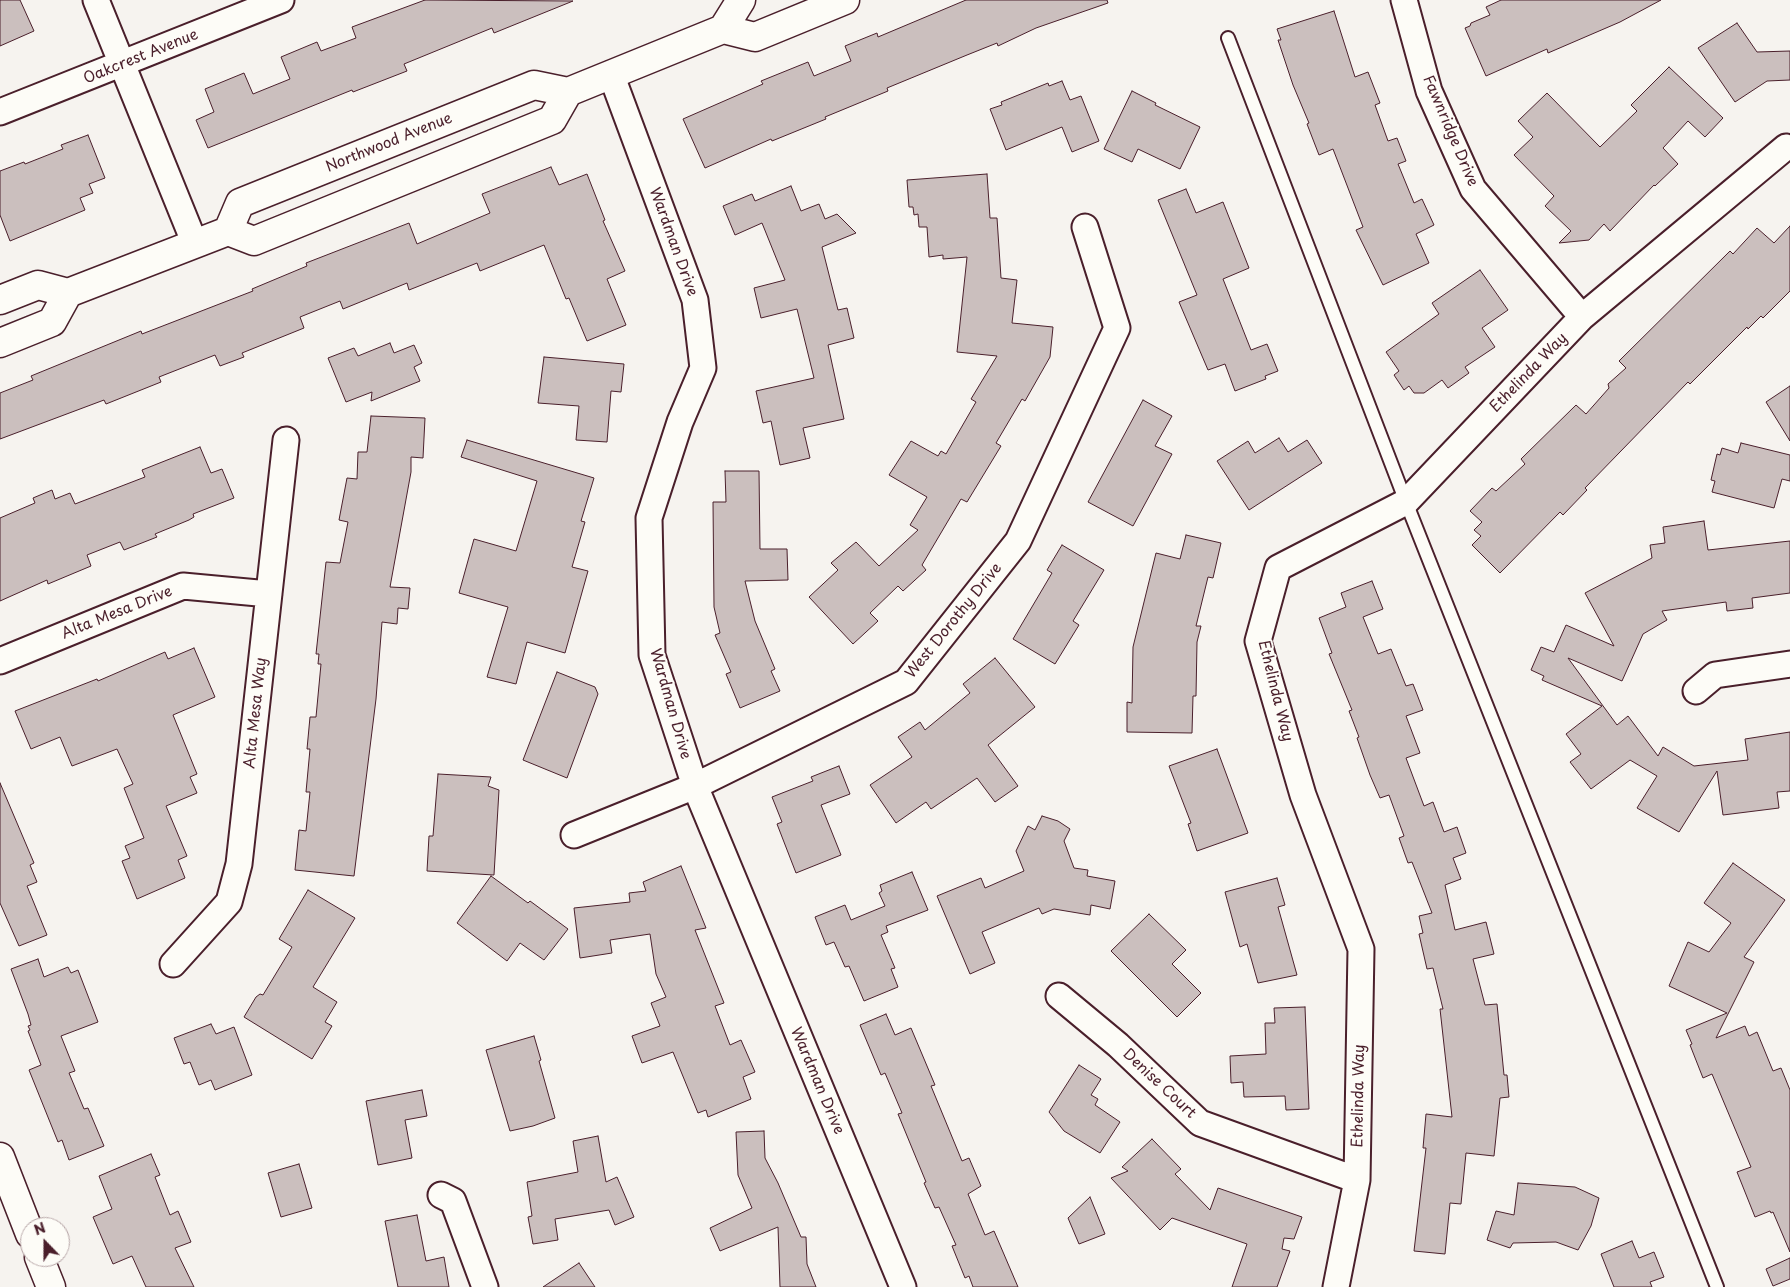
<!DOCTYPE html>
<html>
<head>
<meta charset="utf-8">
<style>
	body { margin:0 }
	#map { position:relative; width:1790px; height:1287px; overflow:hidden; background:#f6f3ef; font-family:"Playpen Sans",sans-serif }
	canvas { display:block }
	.north { position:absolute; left:20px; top:1217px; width:50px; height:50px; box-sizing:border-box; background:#fdfcf7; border:1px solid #b5a4a5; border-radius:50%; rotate:338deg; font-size:14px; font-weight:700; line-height:20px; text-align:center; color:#4a1f2b }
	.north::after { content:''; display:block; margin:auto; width:18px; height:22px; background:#4a1f2b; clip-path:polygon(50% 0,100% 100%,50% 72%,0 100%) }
</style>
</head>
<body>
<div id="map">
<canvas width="1790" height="1287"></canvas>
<div class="north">N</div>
</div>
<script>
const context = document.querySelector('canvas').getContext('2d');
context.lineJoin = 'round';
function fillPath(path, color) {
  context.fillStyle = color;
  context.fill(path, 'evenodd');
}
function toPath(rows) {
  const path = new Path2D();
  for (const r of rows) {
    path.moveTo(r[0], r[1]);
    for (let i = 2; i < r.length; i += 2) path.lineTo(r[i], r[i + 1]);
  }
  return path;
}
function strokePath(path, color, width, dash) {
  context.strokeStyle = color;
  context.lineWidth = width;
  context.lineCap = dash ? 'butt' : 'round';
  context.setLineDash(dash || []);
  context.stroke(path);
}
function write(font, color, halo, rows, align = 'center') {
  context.font = font + ' "Playpen Sans",sans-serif';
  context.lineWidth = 4;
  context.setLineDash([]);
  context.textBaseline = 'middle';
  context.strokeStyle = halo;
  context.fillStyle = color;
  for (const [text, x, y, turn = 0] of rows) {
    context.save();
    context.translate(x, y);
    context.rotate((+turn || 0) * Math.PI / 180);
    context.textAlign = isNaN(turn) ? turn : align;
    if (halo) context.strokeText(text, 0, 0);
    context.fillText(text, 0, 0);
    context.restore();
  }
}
const building = toPath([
	[0,0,20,0,34,31,0,46,0,0],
	[425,0,573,1,494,33,492,28,404,64,407,71,353,92,352,90,208,148,196,120,214,112,205,89,244,73,253,94,290,79,281,57,317,42,321,51,356,38,352,27,425,0],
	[966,0,1107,0,1108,3,1036,28,998,46,997,43,967,55,887,88,888,91,825,117,826,119,772,141,771,139,705,168,683,119,763,84,761,81,808,62,814,76,851,61,845,46,877,33,878,37,966,0],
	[1501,0,1661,0,1620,22,1548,53,1547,49,1486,76,1465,28,1470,26,1471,23,1490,15,1486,7,1501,0],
	[1334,11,1355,77,1368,72,1380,103,1375,105,1388,141,1397,138,1406,161,1398,164,1414,203,1422,199,1434,225,1416,234,1429,263,1383,285,1356,230,1363,227,1333,149,1319,155,1307,124,1309,123,1293,85,1278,40,1281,40,1277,29,1334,11],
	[1737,23,1757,52,1790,51,1790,80,1767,81,1735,102,1698,48,1737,23],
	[1669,67,1723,118,1705,137,1688,121,1663,148,1678,164,1655,186,1654,185,1610,231,1604,224,1589,240,1559,243,1571,231,1545,206,1554,196,1514,155,1533,137,1518,121,1547,93,1600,147,1637,111,1631,105,1669,67],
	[1062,81,1070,100,1081,96,1099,141,1072,152,1062,127,1006,150,990,109,1002,105,1001,102,1048,83,1049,86,1062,81],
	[1132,91,1156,103,1155,105,1200,127,1180,169,1138,149,1132,162,1104,149,1132,91],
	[88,135,105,178,89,184,93,193,80,198,85,210,10,241,0,215,0,171,24,162,25,164,63,149,61,145,88,135],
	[551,167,559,185,587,174,605,220,603,221,625,271,607,279,626,325,587,341,569,298,566,299,544,245,480,271,477,263,409,290,407,283,343,309,340,301,300,317,304,328,242,353,244,357,220,366,215,355,159,377,161,382,106,404,104,400,0,439,0,393,33,380,31,376,141,331,142,334,253,291,252,289,307,266,306,263,409,223,417,244,490,213,482,194,551,167],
	[987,174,990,218,997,218,1001,278,1017,280,1012,323,1053,327,1050,357,1025,401,1022,399,996,443,1001,446,967,502,961,499,922,565,926,570,903,591,898,586,870,613,878,621,853,644,809,597,838,570,831,563,856,542,879,566,918,530,910,525,927,497,889,475,911,441,938,456,941,451,946,454,976,402,971,399,997,356,957,352,967,257,943,259,943,255,929,257,927,227,919,227,918,214,914,215,913,207,909,207,907,180,987,174],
	[791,186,801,211,819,204,825,219,837,214,856,233,822,247,838,310,847,308,854,338,828,345,844,419,803,428,810,458,780,465,771,421,763,423,756,391,814,378,797,309,761,318,754,288,785,280,762,223,735,235,723,206,752,194,755,201,791,186],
	[1186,189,1196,213,1223,202,1249,268,1223,279,1251,350,1267,344,1278,371,1265,376,1266,379,1235,391,1225,364,1208,370,1179,302,1197,295,1158,200,1186,189],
	[1790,226,1790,291,1763,318,1761,316,1748,329,1747,327,1690,384,1688,382,1585,488,1587,490,1563,515,1560,512,1500,573,1472,545,1481,536,1474,530,1482,522,1470,511,1492,488,1496,491,1525,464,1521,459,1576,405,1586,414,1609,388,1608,384,1626,368,1619,361,1730,251,1733,254,1757,228,1774,243,1790,226],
	[1480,270,1508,310,1482,328,1495,347,1465,367,1469,373,1448,388,1442,380,1424,393,1414,393,1409,386,1404,390,1394,375,1399,371,1386,352,1439,314,1432,303,1480,270],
	[390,343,394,353,414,345,422,363,414,367,420,381,371,401,372,392,346,402,328,358,354,348,358,356,390,343],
	[544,357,624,364,621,392,611,391,607,442,576,440,579,406,538,403,544,357],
	[1790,386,1790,441,1766,402,1790,386],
	[1143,400,1172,416,1155,446,1172,454,1133,526,1088,502,1143,400],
	[371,416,425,418,423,458,411,457,411,472,390,587,410,588,408,609,398,608,397,624,382,622,376,699,354,876,295,870,299,830,306,831,310,792,306,792,310,749,307,749,310,717,316,717,321,664,318,664,319,654,316,654,326,562,340,563,348,522,339,520,347,478,357,479,358,452,367,452,371,416],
	[1279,438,1288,452,1307,440,1322,463,1249,510,1217,461,1248,441,1255,453,1279,438],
	[467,440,594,478,581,521,585,522,572,567,588,571,565,653,527,642,516,684,487,677,508,607,459,593,474,539,516,551,537,481,461,457,467,440],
	[1741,443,1790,455,1790,481,1782,479,1774,508,1712,492,1715,481,1711,480,1717,454,1720,455,1722,448,1738,453,1741,443],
	[200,447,211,473,222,469,234,498,193,514,194,517,189,520,155,534,157,537,124,550,120,542,87,555,91,566,48,584,47,580,0,601,0,518,35,503,33,498,52,490,55,499,70,493,75,504,145,477,142,470,200,447],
	[725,471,759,471,760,549,787,549,788,580,745,581,755,621,775,669,771,671,780,691,740,708,726,674,731,672,715,635,720,633,714,607,713,502,726,502,725,471],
	[1704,521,1708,550,1790,541,1790,593,1752,598,1753,608,1727,611,1726,602,1662,611,1667,620,1643,634,1622,681,1568,658,1617,725,1628,716,1658,756,1663,747,1694,766,1748,760,1745,739,1790,732,1790,791,1777,792,1779,808,1723,815,1717,771,1679,832,1637,808,1657,776,1630,760,1591,789,1570,762,1581,754,1566,734,1602,706,1542,680,1544,676,1531,670,1541,647,1554,652,1566,625,1614,646,1585,593,1652,558,1650,545,1665,543,1663,527,1704,521],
	[1186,535,1221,543,1213,578,1208,577,1196,626,1201,626,1197,642,1196,696,1193,696,1192,733,1127,732,1127,702,1132,703,1133,647,1156,553,1180,559,1186,535],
	[1062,545,1104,570,1073,621,1079,625,1055,664,1013,639,1052,573,1047,570,1062,545],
	[1372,581,1383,609,1363,617,1378,654,1391,649,1406,686,1413,684,1423,710,1406,716,1420,753,1406,758,1424,806,1433,802,1444,832,1457,827,1466,853,1453,858,1461,879,1445,885,1455,930,1486,922,1494,954,1473,959,1485,1005,1497,1004,1504,1075,1507,1075,1509,1097,1500,1098,1494,1156,1466,1153,1461,1204,1450,1203,1445,1254,1414,1251,1426,1148,1423,1148,1426,1114,1452,1117,1440,1009,1443,1009,1433,968,1427,969,1419,934,1423,933,1419,916,1432,913,1412,862,1408,863,1399,838,1404,836,1389,795,1380,798,1370,775,1357,738,1359,737,1349,711,1352,710,1329,654,1332,653,1319,618,1346,607,1341,593,1372,581],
	[194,648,215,697,173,715,197,774,190,777,197,793,166,806,187,856,178,860,185,878,137,899,122,861,130,858,125,846,144,838,124,788,133,784,117,749,72,766,60,737,31,749,15,711,97,679,98,681,165,652,168,659,194,648],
	[995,658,1035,707,988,745,1018,786,995,802,977,778,931,809,926,802,896,823,870,785,912,757,898,737,920,722,925,730,970,693,963,684,995,658],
	[557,672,595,687,598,694,567,778,523,760,557,672],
	[1217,749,1248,833,1197,851,1188,824,1191,823,1169,766,1217,749],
	[839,766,850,794,821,805,841,855,796,873,777,824,782,822,772,797,813,781,811,777,839,766],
	[438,774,491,777,488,786,499,790,494,875,427,871,429,836,433,836,438,774],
	[0,783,34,863,30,865,37,882,27,886,47,935,19,946,0,903,0,783],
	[1042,816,1058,821,1070,829,1064,841,1074,868,1088,870,1087,876,1115,881,1110,909,1091,905,1090,915,1054,909,1042,914,1039,908,982,932,995,963,970,974,937,896,981,878,985,888,1024,871,1016,851,1028,826,1035,830,1042,816],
	[1733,863,1785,900,1744,957,1754,962,1716,1038,1745,1026,1749,1036,1757,1032,1773,1071,1781,1068,1790,1090,1790,1252,1773,1212,1771,1213,1770,1211,1755,1217,1737,1172,1751,1167,1712,1074,1703,1078,1690,1045,1692,1044,1686,1030,1727,1013,1669,986,1688,942,1709,952,1731,923,1704,903,1733,863],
	[681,866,706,928,695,930,724,1003,715,1006,730,1045,741,1040,755,1072,743,1077,751,1099,708,1117,706,1110,698,1113,673,1052,642,1063,632,1036,660,1026,651,1003,666,997,656,974,650,934,610,940,612,953,580,958,574,908,630,902,629,893,646,891,643,882,681,866],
	[912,872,928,910,886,926,888,932,881,935,895,968,891,969,898,987,864,1001,849,966,845,967,834,942,826,945,815,917,845,905,851,920,885,906,879,893,882,891,880,885,912,872],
	[491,876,528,903,530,901,568,929,544,960,520,943,507,961,457,923,491,876],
	[1277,878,1285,905,1278,907,1297,975,1258,983,1247,944,1240,947,1225,892,1277,878],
	[308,890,355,918,313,987,337,1002,325,1022,332,1026,312,1059,244,1017,256,997,260,994,263,995,292,947,279,939,308,890],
	[1149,914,1186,950,1172,964,1201,993,1177,1017,1111,951,1149,914],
	[38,959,44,977,68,967,71,973,78,970,98,1022,61,1036,75,1071,69,1073,84,1109,88,1108,104,1146,69,1160,62,1140,58,1142,29,1070,41,1065,28,1031,30,1030,28,1026,31,1025,28,1014,11,969,38,959],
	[1305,1007,1309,1109,1286,1110,1285,1096,1244,1097,1243,1082,1231,1083,1230,1056,1266,1054,1265,1023,1275,1023,1274,1008,1305,1007],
	[886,1014,895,1035,911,1028,935,1085,931,1086,962,1161,969,1158,981,1186,968,1194,985,1235,994,1231,1018,1287,973,1287,969,1276,965,1278,952,1246,956,1245,939,1207,935,1208,924,1183,926,1182,898,1114,902,1113,885,1073,881,1075,860,1025,886,1014],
	[211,1024,216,1034,234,1027,252,1075,215,1090,211,1080,199,1085,190,1062,184,1064,174,1038,211,1024],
	[534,1036,541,1060,539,1061,555,1118,533,1126,510,1131,486,1050,534,1036],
	[1079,1065,1101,1079,1091,1095,1098,1099,1095,1105,1120,1122,1100,1153,1064,1131,1049,1112,1079,1065],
	[422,1090,427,1116,405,1120,412,1158,378,1165,366,1101,422,1090],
	[764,1131,765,1158,778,1183,801,1237,806,1237,807,1264,816,1287,780,1287,778,1227,720,1251,710,1228,752,1208,738,1175,736,1132,764,1131],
	[598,1136,606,1182,617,1177,634,1217,615,1225,609,1210,555,1219,558,1240,533,1244,528,1217,532,1216,527,1182,578,1172,573,1141,598,1136],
	[1152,1139,1181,1169,1175,1174,1210,1210,1218,1188,1302,1217,1294,1239,1284,1238,1282,1249,1290,1251,1277,1287,1232,1287,1247,1244,1172,1218,1160,1230,1111,1178,1128,1171,1122,1167,1152,1139],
	[151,1154,160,1175,155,1177,170,1215,178,1211,191,1242,175,1248,194,1287,146,1287,132,1256,113,1264,93,1217,112,1209,99,1176,151,1154],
	[299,1164,312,1208,281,1217,268,1173,299,1164],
	[1518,1183,1575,1187,1599,1198,1591,1226,1578,1250,1556,1242,1513,1243,1510,1248,1487,1240,1496,1211,1514,1215,1518,1183],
	[1090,1197,1105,1234,1079,1244,1068,1218,1090,1197],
	[417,1215,426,1261,444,1257,449,1287,398,1287,385,1221,417,1215],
	[1632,1241,1639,1258,1654,1252,1664,1277,1650,1282,1652,1287,1614,1287,1601,1254,1632,1241],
	[1790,1258,1790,1279,1773,1286,1766,1269,1790,1258],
	[579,1263,595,1287,543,1287,579,1263]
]);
fillPath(building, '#cbbfbe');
strokePath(building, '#4a1f2b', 1);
const service = toPath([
	[1228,38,1406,502,1717,1287]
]);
const minor = toPath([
	[96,0,195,244],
	[1404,0,1429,91,1473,189,1582,317],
	[611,74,695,300,703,368,680,422,649,518,652,655,695,786,903,1287],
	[0,112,281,0],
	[0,661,183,586,269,594],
	[1696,691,1715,675,1790,664],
	[574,835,695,786,906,682,1018,541,1117,328,1085,227],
	[173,964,229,902,239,864,286,440],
	[1059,996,1118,1045,1200,1123,1357,1180],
	[441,1195,453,1201,485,1287],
	[1336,1287,1357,1180,1361,949,1303,795,1258,641,1278,568,1406,502,1582,317,1786,147]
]);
const tertiary = toPath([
	[723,29,741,0],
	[228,231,240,203,534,85,568,92,723,29,755,37,845,0],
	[0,300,38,285,68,293,228,231,254,241,552,120,568,92],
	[0,343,52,322,68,293],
	[0,1157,30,1234],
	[39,1257,51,1287]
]);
strokePath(service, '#4a1f2b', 16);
strokePath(minor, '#4a1f2b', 29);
strokePath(tertiary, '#4a1f2b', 31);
strokePath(service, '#fdfcf7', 12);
strokePath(minor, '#fdfcf7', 25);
strokePath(tertiary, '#fdfcf7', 28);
write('15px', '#4a1f2b', '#fdfcf7', [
	["Oakcrest Avenue",141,57,-22],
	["Fawnridge Drive",1450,131,67],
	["Northwood Avenue",389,143,-22],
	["Wardman Drive",673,242,70],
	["Ethelinda Way",1529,373,-46],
	["Alta Mesa Drive",117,613,-22],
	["West Dorothy Drive",954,621,-51],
	["Ethelinda Way",1275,691,76],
	["Wardman Drive",670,704,74],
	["Alta Mesa Way",256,713,-84],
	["Wardman Drive",817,1081,67],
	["Denise Court",1159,1084,43],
	["Ethelinda Way",1359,1096,-89]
]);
</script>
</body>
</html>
